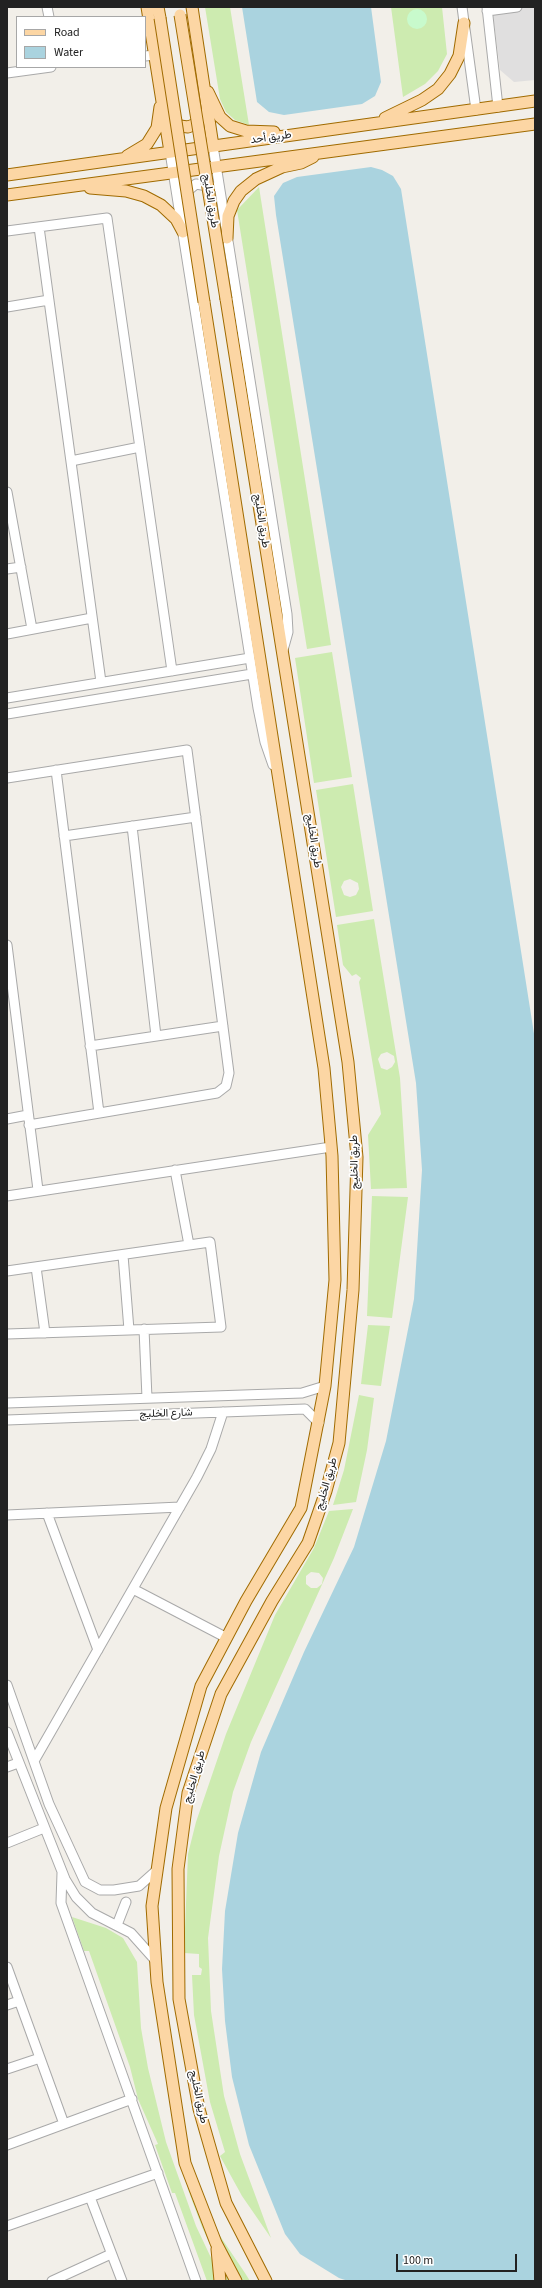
<!DOCTYPE html>
<html>
<head>
<meta charset="utf-8">
<style>
	body { margin:0 }
	#map { position:relative; width:542px; height:2288px; overflow:hidden; background:#f2efe9; font-family:"Source Sans 3",sans-serif }
	canvas { display:block }
	.frame { position:absolute; inset:0; border:8px solid #222; pointer-events:none }
	.legend { position:absolute; left:16px; top:16px; width:130px; height:52px; box-sizing:border-box; background:#fff; border:1px solid #a7a7a7; margin:0; padding:5px 7px; list-style:none; font-size:12px; color:#222 }
	.legend li { display:flex; align-items:center; gap:8px; height:20px }
	.legend b { width:20px; border:1px solid #a7a7a7 }
	.scale { position:absolute; left:396px; top:2254px; width:121px; height:18px; box-sizing:border-box; border:2px solid #222; border-top:0; padding-left:5px; font-size:12px; line-height:14px; white-space:nowrap; color:#222; -webkit-text-stroke:3px #fff; paint-order:stroke }
</style>
</head>
<body>
<div id="map">
<canvas width="542" height="2288"></canvas>
<div class="frame"></div>
<ul class="legend">
<li><b style="height:5px;background:#fcd6a4"></b>Road</li>
<li><b style="height:11px;background:#aad3df"></b>Water</li>
</ul>
<div class="scale">100 m</div>
</div>
<script>
const context = document.querySelector('canvas').getContext('2d');
context.lineJoin = 'round';
function fillPath(path, color) {
  context.fillStyle = color;
  context.fill(path, 'evenodd');
}
function toPath(rows) {
  const path = new Path2D();
  for (const r of rows) {
    if (r.length === 3) {
      path.moveTo(r[0] + r[2], r[1]);
      path.arc(r[0], r[1], r[2], 0, 2 * Math.PI);
      continue;
    }
    path.moveTo(r[0], r[1]);
    for (let i = 2; i < r.length; i += 2) path.lineTo(r[i], r[i + 1]);
  }
  return path;
}
function strokePath(path, color, width, dash) {
  context.strokeStyle = color;
  context.lineWidth = width;
  context.lineCap = dash ? 'butt' : 'round';
  context.setLineDash(dash || []);
  context.stroke(path);
}
function write(font, color, halo, rows, align = 'center') {
  context.font = font + ' "Source Sans 3",Vazirmatn,sans-serif';
  context.lineWidth = 3.5;
  context.setLineDash([]);
  context.textBaseline = 'middle';
  context.strokeStyle = halo;
  context.fillStyle = color;
  for (const [text, x, y, turn = 0] of rows) {
    context.save();
    context.translate(x, y);
    context.rotate((+turn || 0) * Math.PI / 180);
    context.textAlign = isNaN(turn) ? turn : align;
    if (halo) context.strokeText(text, 0, 0);
    context.fillText(text, 0, 0);
    context.restore();
  }
}
fillPath(toPath([
	[492,7,535,7,535,80,514,82,500,70]
]), '#e0dfdf');
fillPath(toPath([
	[205,7,230,7,249,125,235,120,226,112,220,99],
	[391,7,442,7,447,54,438,71,425,84,403,97],
	[417,10,425,14,426,22,409,25,408,16,411,12],
	[259,187,331,645,307,649,237,210],
	[332,652,352,777,314,783,295,658],
	[353,784,373,911,336,917,316,790],
	[350,879,358,883,359,889,356,895,350,897,344,895,341,887,344,881],
	[374,919,400,1078,407,1188,371,1189,368,1135,381,1114,359,982,361,978,356,974,352,976,343,965,337,925],
	[387,1052,394,1056,395,1062,392,1067,387,1070,381,1068,378,1059,381,1054],
	[372,1196,408,1197,392,1318,367,1316],
	[368,1325,390,1326,381,1386,361,1384],
	[359,1395,374,1398,367,1450,356,1502,333,1505,344,1470],
	[353,1509,334,1558,251,1742,233,1792,219,1856,208,1938,211,2011,224,2096,240,2154,271,2238,242,2196,220,2156,225,2152,210,2102,194,2015,192,1975,201,1975,202,1969,199,1967,199,1954,184,1953,188,1854,196,1822,226,1734,275,1615,314,1548,329,1511],
	[311,1572,319,1573,323,1578,322,1584,317,1588,311,1588,306,1584,306,1576],
	[72,1917,106,1928,123,1938,137,1962,141,2028,148,2068,166,2142,196,2226,222,2281,207,2281,175,2193,172,2193,155,2145,158,2144,138,2099,130,2067,89,1951,84,1951],
	[187,2187,245,2273,250,2281,227,2281,202,2227]
]), '#cdebb0');
fillPath(toPath([
	[417,19,10]
]), '#c8facc');
fillPath(toPath([
	[242,7,371,7,381,82,375,96,362,104,284,115,269,112,257,102],
	[371,167,382,170,393,176,401,189,535,1040,535,2281,348,2281,339,2278,300,2254,285,2234,249,2145,232,2077,225,2021,222,1969,225,1911,238,1833,261,1752,304,1652,354,1547,386,1441,414,1299,422,1170,416,1083,276,215,274,196,283,183,297,177]
]), '#aad3df');
const minor = toPath([
	[47,7,49,17],
	[462,7,476,110],
	[487,7,498,107],
	[487,11,517,7],
	[145,56,155,55],
	[7,73,51,67],
	[213,146,287,614,288,632,283,650],
	[170,152,258,708,265,742,273,765],
	[184,194,196,184,213,187],
	[39,227,101,682],
	[7,231,107,218,172,671],
	[7,307,49,300],
	[71,461,140,447],
	[7,492,32,629],
	[7,569,21,567],
	[7,634,92,618],
	[7,698,250,658],
	[7,714,252,674],
	[56,770,99,1113],
	[7,778,187,750,229,1073,226,1086,217,1093,29,1125],
	[132,826,156,1036],
	[64,836,196,817],
	[7,945,38,1190],
	[90,1046,223,1026],
	[7,1119,28,1115],
	[175,1170,189,1245],
	[7,1196,331,1147],
	[123,1255,129,1330],
	[36,1267,45,1333],
	[7,1271,210,1242,221,1327,7,1334],
	[144,1329,147,1398],
	[7,1403,302,1393,325,1386],
	[7,1420,305,1409,319,1423],
	[47,1513,98,1650],
	[7,1515,180,1507],
	[133,1589,227,1638],
	[7,1685,49,1804,85,1882,100,1890,114,1890,139,1886,157,1870],
	[7,1732,65,1879,76,1897,92,1913,131,1933,156,1961],
	[34,1761,197,1477,211,1449,223,1412],
	[7,1767,18,1763],
	[7,1843,44,1828],
	[62,1873,61,1903,196,2281],
	[117,1925,126,1902],
	[7,1967,64,2124],
	[7,2005,19,2001],
	[7,2069,40,2058],
	[7,2145,132,2099],
	[90,2197,122,2281],
	[7,2226,158,2173],
	[52,2281,111,2254]
]);
const major = toPath([
	[147,7,170,152],
	[158,7,160,18],
	[192,7,213,146],
	[208,92,220,117,230,126,246,131,274,132],
	[385,118,422,100,438,89,450,74,459,56,464,23],
	[171,119,180,126,188,127,196,124,202,115],
	[127,156,147,144,157,128,160,107],
	[7,175,535,101],
	[90,188,126,191,144,196,161,205,176,219,183,232],
	[7,195,535,124],
	[227,238,228,216,234,201,241,191,256,179,282,167,301,163,313,157],
	[226,299,348,1062,357,1157,353,1290,339,1443,326,1491,308,1543,272,1601,221,1694,188,1793,178,1869,179,1999,199,2109,226,2203,266,2281],
	[204,302,324,1068,332,1156,335,1280,325,1386,301,1508,246,1601,201,1686,166,1808,152,1906,157,1982,185,2163,216,2243,236,2281],
	[217,2249,220,2281]
]);
strokePath(minor, '#a9a9a9', 11);
strokePath(major, '#a06b00', 13);
strokePath(minor, '#fff', 9);
strokePath(major, '#fcd6a4', 11);
const majorBridge = toPath([
	[180,15,226,299],
	[160,18,204,302]
]);
strokePath(majorBridge, '#a06b00', 13, []);
strokePath(majorBridge, '#fcd6a4', 11);
write('11px', '#222', '#fff', [
	["طريق أحد",271,138,-8],
	["طريق الخليج",210,201,81],
	["طريق الخليج",261,521,81],
	["طريق الخليج",313,841,81],
	["طريق الخليج",355,1162,-91],
	["شارع الخليج",166,1414,-2],
	["طريق الخليج",327,1484,-74],
	["طريق الخليج",195,1777,-74],
	["طريق الخليج",198,2097,78]
]);
</script>
</body>
</html>
